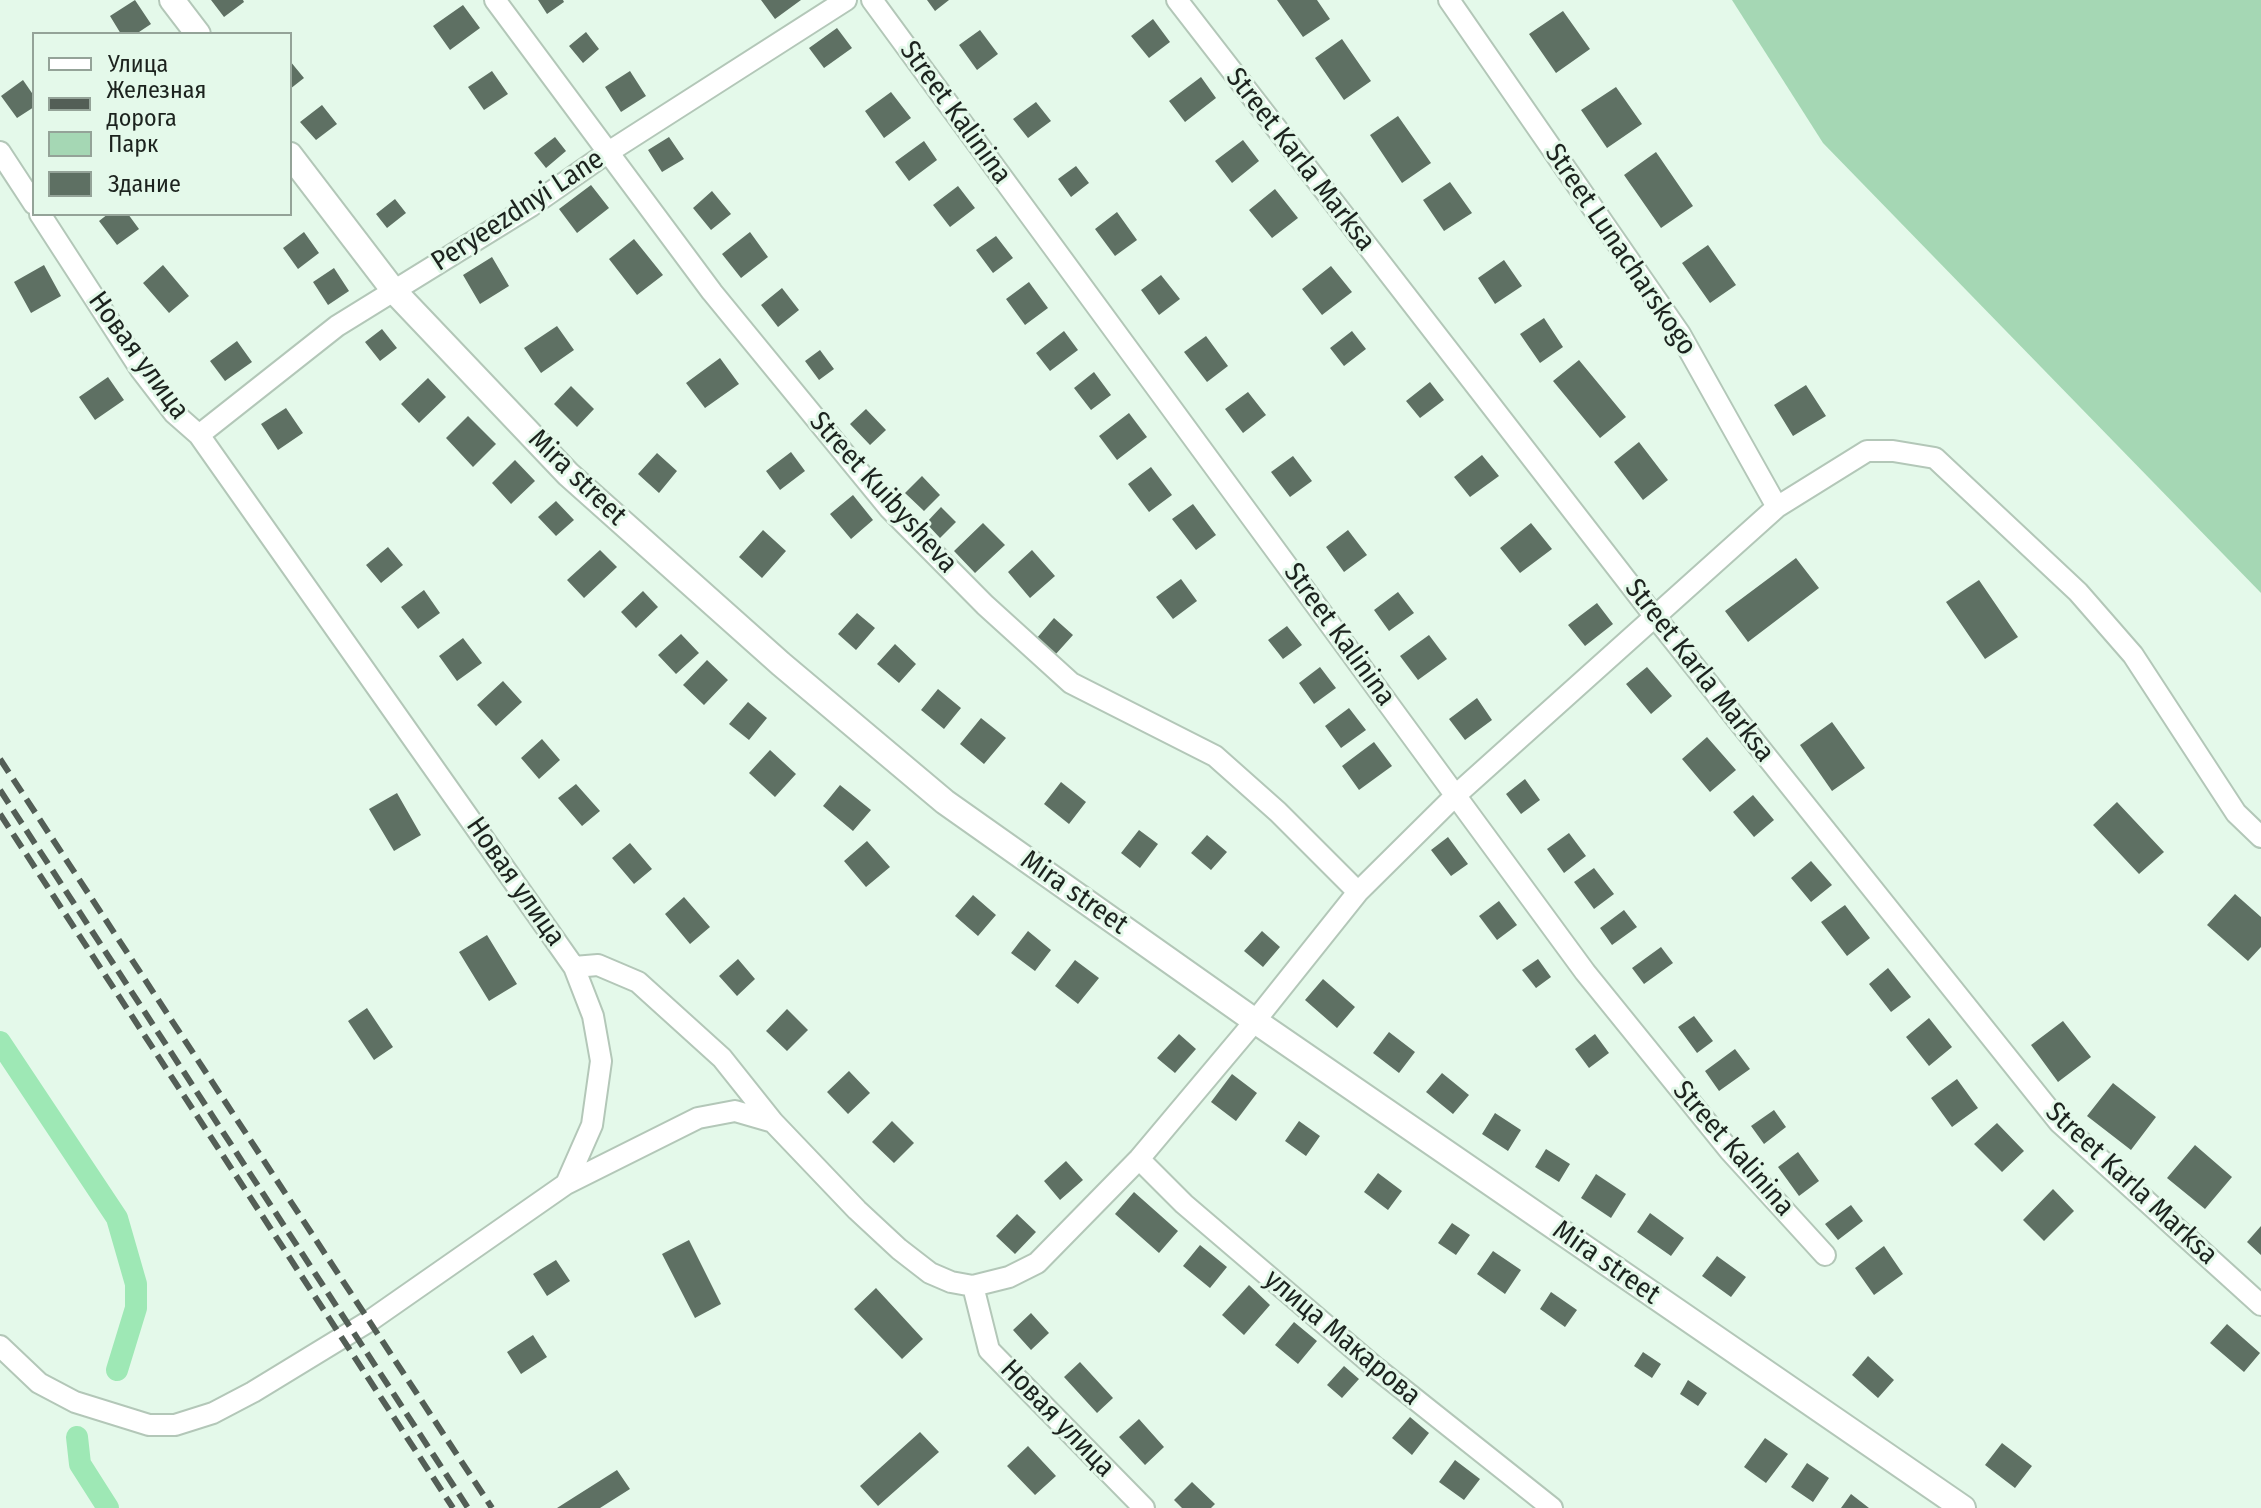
<!DOCTYPE html>
<html>
<head>
<meta charset="utf-8">
<style>
	body { margin:0 }
	#map { position:relative; width:2261px; height:1508px; overflow:hidden; background:#e4f9ea; font-family:"Fira Sans Condensed",sans-serif }
	canvas { display:block }
	.legend { position:absolute; left:32px; top:32px; width:260px; height:184px; box-sizing:border-box; background:#e4f9ea; border:2px solid #94a398; margin:0; padding:10px 14px; list-style:none; font-size:24px; color:#1c231e }
	.legend li { display:flex; align-items:center; gap:16px; height:40px }
	.legend b { width:40px; border:2px solid #94a398 }
</style>
</head>
<body>
<div id="map">
<canvas width="2261" height="1508"></canvas>
<ul class="legend">
<li><b style="height:10px;background:#fff"></b>Улица</li>
<li><b style="height:10px;background:#535e56"></b>Железная дорога</li>
<li><b style="height:22px;background:#a5d7b4"></b>Парк</li>
<li><b style="height:22px;background:#5e7063"></b>Здание</li>
</ul>
</div>
<script>
const context = document.querySelector('canvas').getContext('2d');
context.lineJoin = 'round';
function fillPath(path, color) {
  context.fillStyle = color;
  context.fill(path, 'evenodd');
}
function toPath(rows) {
  const path = new Path2D();
  for (const r of rows) {
    path.moveTo(r[0], r[1]);
    for (let i = 2; i < r.length; i += 2) path.lineTo(r[i], r[i + 1]);
  }
  return path;
}
function strokePath(path, color, width, dash) {
  context.strokeStyle = color;
  context.lineWidth = width;
  context.lineCap = dash ? 'butt' : 'round';
  context.setLineDash(dash || []);
  context.stroke(path);
}
function write(font, color, halo, rows, align = 'center') {
  context.font = font + ' "Fira Sans Condensed",sans-serif';
  context.lineWidth = 6;
  context.setLineDash([]);
  context.textBaseline = 'middle';
  context.strokeStyle = halo;
  context.fillStyle = color;
  for (const [text, x, y, turn = 0] of rows) {
    context.save();
    context.translate(x, y);
    context.rotate((+turn || 0) * Math.PI / 180);
    context.textAlign = isNaN(turn) ? turn : align;
    if (halo) context.strokeText(text, 0, 0);
    context.fillText(text, 0, 0);
    context.restore();
  }
}
fillPath(toPath([
	[1732,0,2261,0,2261,593,1823,143]
]), '#a5d7b4');
strokePath(toPath([
	[0,1042,117,1218,136,1284,136,1308,117,1370],
	[77,1437,80,1464,108,1508]
]), '#9ee8b5', 22);
fillPath(toPath([
	[135,0,151,24,136,34,121,34,110,16],
	[211,0,243,0,244,2,224,17],
	[538,0,563,0,564,2,547,14],
	[761,0,801,0,775,19],
	[927,0,949,0,935,11],
	[1277,0,1317,0,1330,19,1303,37],
	[463,5,480,28,450,50,433,26],
	[1563,11,1590,49,1556,73,1529,34],
	[1153,19,1170,42,1149,58,1131,36],
	[837,28,852,48,824,68,809,48],
	[980,30,998,54,977,70,959,45],
	[586,32,599,49,583,63,569,46],
	[1342,39,1371,81,1344,100,1315,58],
	[290,61,304,78,290,89],
	[492,71,508,94,484,110,468,87],
	[630,71,646,96,621,112,605,87],
	[1201,77,1216,98,1185,122,1169,101],
	[23,80,34,96,34,107,17,118,1,96],
	[1616,87,1642,124,1607,148,1581,110],
	[891,92,911,118,884,138,865,111],
	[1036,102,1051,121,1028,138,1013,119],
	[322,105,337,124,316,140,300,122],
	[1398,116,1431,163,1402,183,1370,135],
	[555,137,566,151,546,168,534,153],
	[669,137,684,159,662,172,648,150],
	[1243,140,1259,161,1232,183,1215,161],
	[924,141,937,160,909,181,895,162],
	[1656,152,1693,206,1661,228,1624,175],
	[1076,166,1089,183,1071,197,1058,179],
	[1450,182,1472,213,1444,231,1423,200],
	[591,185,609,208,577,233,559,209],
	[958,186,975,208,950,227,933,205],
	[1275,189,1298,218,1272,238,1249,210],
	[712,191,731,214,711,230,693,208],
	[395,199,406,213,387,228,376,214],
	[1117,212,1137,240,1115,256,1095,229],
	[108,214,128,214,139,229,117,245,99,221],
	[304,232,319,253,298,269,283,248],
	[750,232,768,257,741,278,722,254],
	[996,236,1013,258,993,273,976,250],
	[634,239,663,275,637,295,609,259],
	[1708,245,1736,285,1710,303,1682,263],
	[492,257,509,286,480,304,463,275],
	[1504,260,1522,286,1495,304,1478,278],
	[44,265,61,296,31,313,14,282],
	[163,265,189,296,169,313,143,283],
	[1331,266,1352,292,1322,315,1302,289],
	[334,268,349,291,328,305,313,282],
	[1161,275,1180,299,1159,315,1141,290],
	[1029,282,1048,308,1025,325,1006,299],
	[782,288,799,310,778,327,761,305],
	[1544,318,1563,347,1540,363,1520,334],
	[557,326,574,350,541,373,524,348],
	[382,329,397,348,380,361,365,342],
	[1064,331,1078,350,1050,371,1036,353],
	[1352,331,1366,349,1344,366,1330,348],
	[1206,336,1228,366,1207,382,1184,352],
	[237,341,252,362,225,381,210,361],
	[820,350,834,369,819,380,805,361],
	[720,358,739,384,705,408,686,383],
	[1579,360,1626,417,1600,438,1553,381],
	[1094,372,1111,395,1091,410,1074,388],
	[108,377,124,400,95,420,79,397],
	[428,378,446,397,419,423,401,404],
	[1430,382,1444,400,1420,418,1406,401],
	[1806,385,1826,416,1793,436,1774,405],
	[571,386,594,409,577,427,554,404],
	[1248,392,1266,415,1243,433,1225,409],
	[286,408,303,433,278,450,261,424],
	[866,409,886,430,870,445,850,424],
	[1129,413,1147,437,1117,460,1099,436],
	[468,416,496,444,473,467,446,438],
	[1639,442,1668,480,1643,500,1614,462],
	[791,452,805,471,780,490,766,471],
	[657,453,677,471,659,493,638,474],
	[1482,455,1499,476,1470,497,1454,477],
	[1293,456,1312,481,1290,497,1271,472],
	[515,460,535,481,511,504,492,483],
	[1151,467,1172,495,1149,512,1128,484],
	[922,476,940,495,924,511,905,493],
	[853,495,873,520,851,539,830,514],
	[556,501,574,520,556,536,538,517],
	[1193,504,1216,535,1196,550,1172,519],
	[941,507,956,522,940,538,926,523],
	[983,523,1005,545,975,573,954,551],
	[1531,523,1552,549,1520,573,1500,548],
	[763,530,786,551,762,578,739,557],
	[1348,530,1367,555,1344,572,1326,547],
	[388,547,403,565,381,583,366,565],
	[600,550,617,567,584,598,567,580],
	[1032,550,1055,576,1030,598,1008,572],
	[1796,558,1819,588,1748,642,1725,611],
	[1181,579,1197,601,1173,619,1156,597],
	[1979,580,2018,637,1985,659,1946,602],
	[424,590,440,613,418,629,401,607],
	[643,591,658,607,636,628,621,612],
	[1398,592,1414,613,1389,631,1374,610],
	[1597,603,1613,624,1585,646,1568,625],
	[857,613,875,628,856,650,838,634],
	[1054,618,1073,635,1055,655,1036,639],
	[1287,626,1302,645,1283,659,1268,640],
	[681,634,699,653,676,674,658,655],
	[1429,635,1447,659,1418,680,1400,656],
	[463,638,482,663,457,681,439,656],
	[895,644,916,664,899,683,877,664],
	[707,660,728,680,704,705,683,685],
	[1320,667,1336,688,1314,704,1299,683],
	[1647,667,1672,696,1651,714,1626,684],
	[503,681,522,702,496,726,477,705],
	[938,689,961,708,944,729,921,710],
	[1477,698,1492,720,1465,740,1449,719],
	[748,702,767,718,749,740,729,724],
	[1349,708,1366,730,1341,748,1325,726],
	[981,718,1006,738,984,764,960,744],
	[1832,722,1865,768,1832,791,1800,745],
	[1707,737,1736,770,1710,792,1682,759],
	[542,739,560,760,539,779,521,758],
	[1374,742,1392,766,1359,790,1342,766],
	[770,750,796,774,775,797,749,773],
	[1525,779,1540,800,1521,814,1506,794],
	[1061,782,1086,802,1069,824,1044,804],
	[576,784,600,811,582,826,558,798],
	[840,785,871,810,853,831,823,806],
	[397,793,421,835,394,851,369,809],
	[1753,795,1774,820,1754,837,1733,812],
	[2117,802,2164,852,2139,874,2093,825],
	[1139,830,1158,844,1140,868,1121,853],
	[1569,833,1586,856,1564,873,1547,849],
	[1207,835,1227,852,1211,870,1191,853],
	[1448,837,1468,864,1451,876,1431,850],
	[867,841,890,867,866,887,844,861],
	[630,843,652,869,634,884,612,858],
	[1811,861,1832,885,1811,902,1791,878],
	[1594,868,1614,894,1594,909,1574,882],
	[2235,894,2261,917,2261,947,2248,961,2207,925],
	[973,895,996,915,978,936,955,916],
	[684,897,710,927,690,944,665,914],
	[1499,901,1517,925,1497,940,1479,916],
	[1845,905,1870,938,1847,956,1821,922],
	[1624,910,1637,927,1612,945,1600,928],
	[1028,931,1051,950,1035,971,1011,953],
	[1262,931,1280,947,1263,967,1244,951],
	[487,935,517,984,489,1001,459,952],
	[1661,947,1673,963,1644,984,1632,968],
	[738,959,755,979,737,996,719,976],
	[1538,959,1551,977,1536,988,1522,970],
	[1075,960,1099,978,1078,1004,1055,986],
	[1888,968,1911,997,1891,1012,1869,984],
	[1323,979,1355,1007,1337,1028,1305,1000],
	[367,1008,393,1047,374,1060,348,1021],
	[787,1009,808,1030,787,1051,766,1031],
	[1694,1016,1713,1041,1697,1053,1678,1027],
	[1929,1018,1952,1047,1929,1066,1906,1037],
	[2063,1021,2091,1057,2058,1082,2031,1045],
	[1389,1032,1415,1052,1399,1073,1373,1053],
	[1179,1034,1196,1049,1175,1073,1157,1058],
	[1595,1034,1609,1053,1589,1068,1575,1049],
	[1735,1049,1750,1069,1719,1091,1705,1071],
	[849,1071,870,1093,848,1114,827,1092],
	[1442,1073,1469,1095,1453,1114,1426,1092],
	[1232,1074,1257,1093,1236,1121,1211,1102],
	[1957,1079,1978,1108,1952,1127,1931,1098],
	[2113,1083,2156,1117,2131,1150,2087,1116],
	[1774,1110,1786,1127,1764,1144,1751,1126],
	[1495,1113,1521,1130,1508,1151,1482,1134],
	[892,1121,914,1143,894,1163,872,1142],
	[1299,1121,1320,1136,1306,1156,1285,1141],
	[1997,1123,2024,1151,2002,1172,1974,1144],
	[2195,1145,2232,1177,2205,1209,2167,1178],
	[1546,1149,1570,1164,1559,1182,1535,1167],
	[1798,1152,1819,1181,1799,1196,1778,1167],
	[1066,1161,1083,1180,1060,1200,1044,1181],
	[1378,1173,1402,1191,1388,1210,1364,1192],
	[1596,1174,1626,1194,1611,1218,1581,1198],
	[2053,1189,2074,1211,2044,1241,2023,1220],
	[1134,1192,1178,1231,1159,1253,1115,1214],
	[1851,1205,1863,1221,1838,1240,1825,1224],
	[1650,1213,1684,1238,1671,1256,1637,1232],
	[1017,1214,1036,1232,1015,1254,996,1236],
	[1452,1223,1470,1235,1456,1255,1438,1243],
	[2261,1226,2261,1255,2247,1242],
	[689,1240,721,1304,695,1318,662,1254],
	[1200,1245,1227,1267,1210,1288,1183,1266],
	[1884,1246,1903,1274,1874,1295,1855,1268],
	[1493,1251,1521,1270,1505,1294,1477,1274],
	[1717,1256,1746,1277,1731,1297,1702,1276],
	[556,1260,570,1281,547,1296,533,1274],
	[1249,1285,1270,1305,1244,1335,1222,1315],
	[876,1288,923,1339,902,1359,854,1309],
	[1551,1292,1577,1310,1565,1327,1540,1309],
	[1031,1313,1049,1333,1031,1350,1013,1330],
	[1294,1322,1317,1341,1298,1364,1275,1345],
	[2227,1324,2260,1353,2244,1372,2210,1343],
	[533,1335,547,1357,521,1374,507,1352],
	[1643,1352,1661,1364,1652,1378,1634,1366],
	[1868,1356,1894,1380,1878,1398,1852,1375],
	[1080,1362,1113,1398,1097,1413,1064,1377],
	[1344,1366,1359,1379,1342,1398,1327,1385],
	[1688,1380,1707,1393,1698,1406,1680,1394],
	[1410,1417,1429,1433,1412,1455,1392,1438],
	[1139,1419,1164,1447,1145,1465,1119,1437],
	[920,1432,939,1452,878,1506,860,1486],
	[1765,1438,1788,1454,1766,1483,1744,1467],
	[2002,1443,2032,1466,2015,1488,1985,1465],
	[1028,1446,1056,1476,1035,1495,1007,1466],
	[1455,1460,1480,1479,1464,1500,1439,1482],
	[1807,1463,1829,1478,1813,1502,1791,1487],
	[617,1470,630,1489,600,1508,557,1508],
	[1192,1482,1215,1504,1211,1508,1182,1508,1174,1500],
	[1851,1494,1869,1508,1841,1508]
]), '#5e7063');
const minor = toPath([
	[495,0,712,292,889,508,985,605,1071,683,1215,756,1278,812,1358,892],
	[872,0,1585,972,1730,1151,1825,1255],
	[1177,0,1655,617,2059,1122,2261,1305],
	[1449,0,1680,334,1777,507],
	[0,152,34,204],
	[40,214,141,370,174,413,199,435,574,967,598,965,638,982,722,1058,773,1122,857,1210,899,1249,930,1273,951,1282,973,1286,1009,1277,1037,1263,1139,1159,1255,1021,1358,892,1456,795,1777,507,1867,451,1893,451,1935,458,2078,592,2133,655,2236,813,2261,837],
	[199,435,337,326,531,206,607,153,846,0],
	[1139,1159,1184,1204,1376,1368,1552,1508],
	[566,1184,592,1125,601,1061,593,1016,574,967],
	[973,1286,989,1350,1144,1508],
	[0,1346,39,1383,75,1402,149,1425,175,1425,213,1413,253,1392,371,1320,566,1184,698,1118,735,1111,773,1122]
]);
const tertiary = toPath([
	[172,0,198,34],
	[290,155,394,291,568,474,781,664,945,802,1255,1021,1963,1508]
]);
strokePath(minor, '#b3c7b8', 24);
strokePath(tertiary, '#b3c7b8', 28);
strokePath(minor, '#fff', 20);
strokePath(tertiary, '#fff', 24);
strokePath(toPath([
	[0,759,492,1508],
	[0,790,468,1508],
	[0,814,453,1508]
]), '#535e56', 6, [16, 8]);
write('28px', '#1c231e', '#e4f9ea', [
	["Street Kalinina",955,113,54],
	["Street Karla Marksa",1300,160,52],
	["Peryeezdnyi Lane",518,211,-33],
	["Street Lunacharskogo",1620,250,56],
	["Новая улица",138,356,54],
	["Mira street",577,478,44],
	["Street Kuibysheva",883,493,48],
	["Street Kalinina",1339,635,54],
	["Street Karla Marksa",1699,671,52],
	["Новая улица",515,882,55],
	["Mira street",1074,893,35],
	["Street Kalinina",1733,1149,49],
	["Street Karla Marksa",2131,1184,43],
	["Mira street",1606,1263,35],
	["улица Макарова",1342,1338,40],
	["Новая улица",1057,1419,46]
]);
</script>
</body>
</html>
